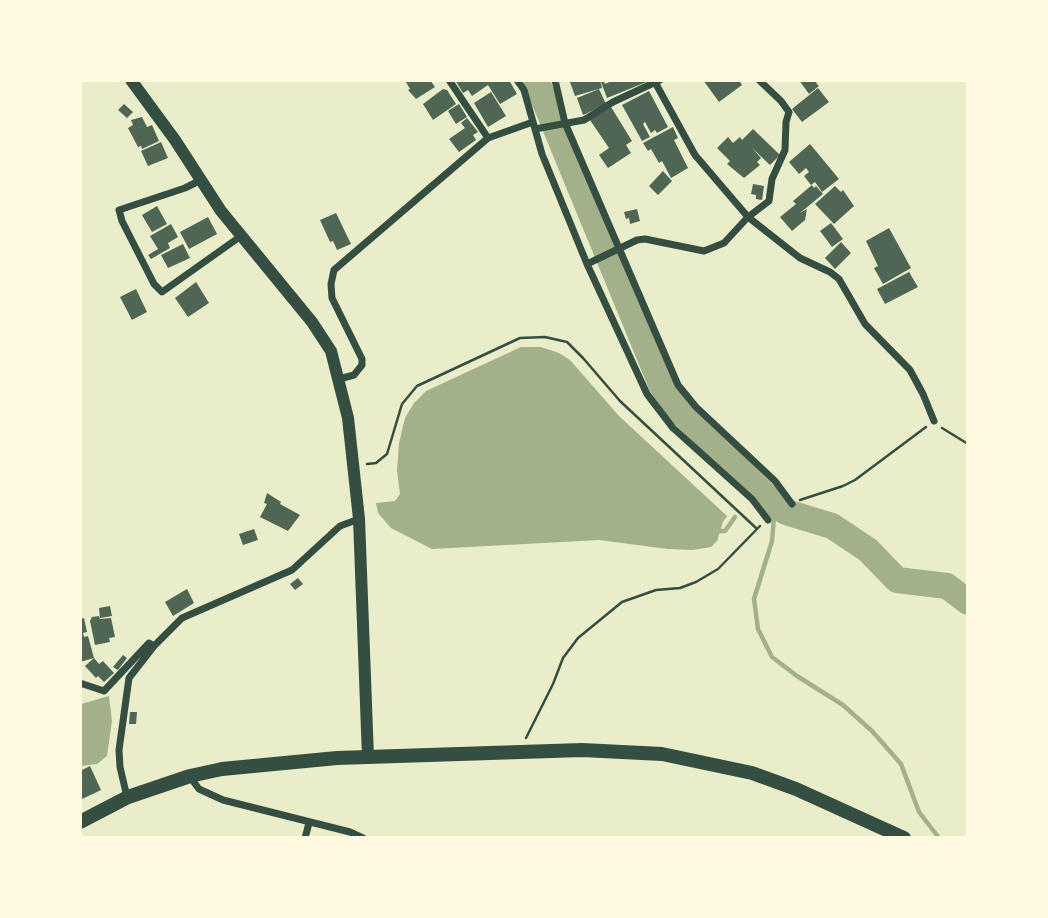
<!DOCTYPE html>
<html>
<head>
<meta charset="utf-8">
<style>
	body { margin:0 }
	#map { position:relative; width:1048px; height:918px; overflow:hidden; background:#e9edc9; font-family:Lora,serif }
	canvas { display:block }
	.frame { position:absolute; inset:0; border:82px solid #fefae0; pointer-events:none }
</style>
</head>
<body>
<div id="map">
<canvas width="1048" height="918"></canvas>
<div class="frame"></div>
</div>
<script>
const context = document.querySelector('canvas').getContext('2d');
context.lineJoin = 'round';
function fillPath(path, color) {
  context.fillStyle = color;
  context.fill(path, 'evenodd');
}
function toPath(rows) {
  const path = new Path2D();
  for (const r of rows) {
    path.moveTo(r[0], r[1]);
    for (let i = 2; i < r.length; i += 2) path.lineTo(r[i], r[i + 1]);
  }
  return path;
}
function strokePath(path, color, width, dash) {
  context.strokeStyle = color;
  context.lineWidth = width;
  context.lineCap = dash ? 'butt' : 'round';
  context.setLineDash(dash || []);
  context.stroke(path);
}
fillPath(toPath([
	[521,347,541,347,559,353,570,360,619,416,727,516,723,522,717,541,711,547,693,550,668,549,599,540,432,549,391,528,378,513,376,503,395,501,400,494,397,471,399,443,405,418,414,403,426,391],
	[109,696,112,721,107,756,97,764,81,766,81,704]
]), '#a3b18a');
strokePath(toPath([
	[752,493,757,487],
	[775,505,772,541,754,599,758,629,772,657,797,676,843,705,872,731,901,764,919,812,939,838],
	[717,531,725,531,735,517]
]), '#a3b18a', 4.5);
strokePath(toPath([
	[536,80,661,384,677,408,775,505,786,512,832,526,868,550,897,580,947,586,968,602]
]), '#a3b18a', 26);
fillPath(toPath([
	[408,80,430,80,435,87,416,99,408,90,410,89,406,82],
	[455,80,509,80,517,94,500,104,488,85,472,96,468,90,463,93],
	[572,80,600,80,602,88,575,96,570,82],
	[614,80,649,80,649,81,607,98,601,82,604,81,605,84],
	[703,80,739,80,742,85,719,102],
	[799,80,819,80,816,83,819,86,809,94],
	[818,88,829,102,802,122,792,109],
	[443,89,447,90,456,104,433,120,423,104],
	[599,89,606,104,583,115,577,98],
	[649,91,668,127,657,133,655,130,651,133,645,122,643,124,650,137,642,141,622,105],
	[491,92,506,116,488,127,474,103],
	[124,104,133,112,127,118,118,110],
	[459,104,467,117,456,124,448,111],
	[611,107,632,141,626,145,631,153,608,168,599,155,609,148,590,120],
	[142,117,147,127,152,125,159,141,142,149,141,146,138,147,128,128,133,125,131,120],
	[467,118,478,132,473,135,476,140,459,152,449,139,465,128,461,123],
	[673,127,678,138,674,140,688,168,671,178,662,161,659,163,651,149,648,151,643,143],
	[753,129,780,155,770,165,752,148,761,158,757,162,760,165,744,178,727,164,730,161,717,148,728,137,733,143,740,137,742,140],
	[161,142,168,158,148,166,141,151],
	[810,144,839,179,822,192,815,182,811,185,804,176,809,172,806,168,799,174,789,162],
	[663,171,672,181,658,195,649,186],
	[753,184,764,186,762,200,756,199,756,195,751,194],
	[812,185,814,188,816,186,823,194,800,213,807,209,805,220,792,231,780,217,796,204,793,201],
	[835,186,841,192,843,190,854,206,834,224,815,204],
	[157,206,167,224,152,232,142,215],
	[637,209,640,221,630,224,629,218,626,219,624,212],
	[336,213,351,244,337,250,333,241,330,242,320,220],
	[208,217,217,234,189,249,180,232],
	[831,223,843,239,832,247,820,231],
	[171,224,178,237,168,243,170,248,151,259,148,255,158,249,150,236],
	[889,228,911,268,883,284,874,268,878,266,866,241],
	[841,242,851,253,835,269,825,258],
	[183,244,190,258,168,268,161,255],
	[909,272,918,287,885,304,877,289],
	[196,282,209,303,188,317,175,298],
	[136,289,147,312,132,320,120,297],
	[267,493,281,502,280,504,300,515,288,531,260,517,267,504,264,503],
	[254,529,258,540,243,545,239,534],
	[298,578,303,584,295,590,290,584],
	[187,589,194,603,173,616,165,602],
	[110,606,112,616,100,618,99,608],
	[99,616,100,619,111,618,115,637,109,638,110,642,95,645,90,621,92,617],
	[84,618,87,632,83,633,84,637,88,636,94,658,80,662,80,619],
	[123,655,127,658,118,670,113,667],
	[94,658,99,664,103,661,114,673,104,682,98,676,96,678,85,666],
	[130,712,137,712,136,724,129,724],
	[90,766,101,790,80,800,80,771]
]), '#4f6655');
strokePath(toPath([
	[942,428,968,444],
	[367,464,376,463,387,454,402,404,417,386,520,338,545,337,567,342,583,358,620,401,756,528],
	[800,500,843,486,855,480,926,427],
	[526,738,553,684,563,658,578,638,622,602,656,590,680,588,696,582,718,569,760,526]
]), '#344e41', 2.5);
strokePath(toPath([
	[449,80,488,138],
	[517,80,524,90,542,154,587,264,647,394,673,428,752,499,768,520],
	[555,80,565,123,678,385,696,407,775,481,792,504],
	[656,84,695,155,748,217,800,258,830,272,839,279,865,324,910,370,923,394,934,421],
	[535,129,584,120,613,102,660,80],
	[201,180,185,188,119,210,122,221,154,284,162,292,241,236],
	[587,264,637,240,645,239,704,251,724,243,748,217,769,201,772,179,785,150,786,122,789,112,781,101,759,80],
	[339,379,354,375,362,365,362,359,332,298,331,284,334,270,488,138,533,122],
	[80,683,104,691,149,643,154,646],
	[190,777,199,789,223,800,350,832,363,838],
	[127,797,120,767,119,750,129,678,154,646,182,618,292,570,340,526,359,519],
	[305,838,309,823]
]), '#344e41', 7);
strokePath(toPath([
	[131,80,175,140,221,211,312,322,331,351,348,418,359,519,368,757]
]), '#344e41', 12);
strokePath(toPath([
	[80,822,128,797,190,776,222,769,337,758,582,750,662,754,752,773,796,789,904,838]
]), '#344e41', 14);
</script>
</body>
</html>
